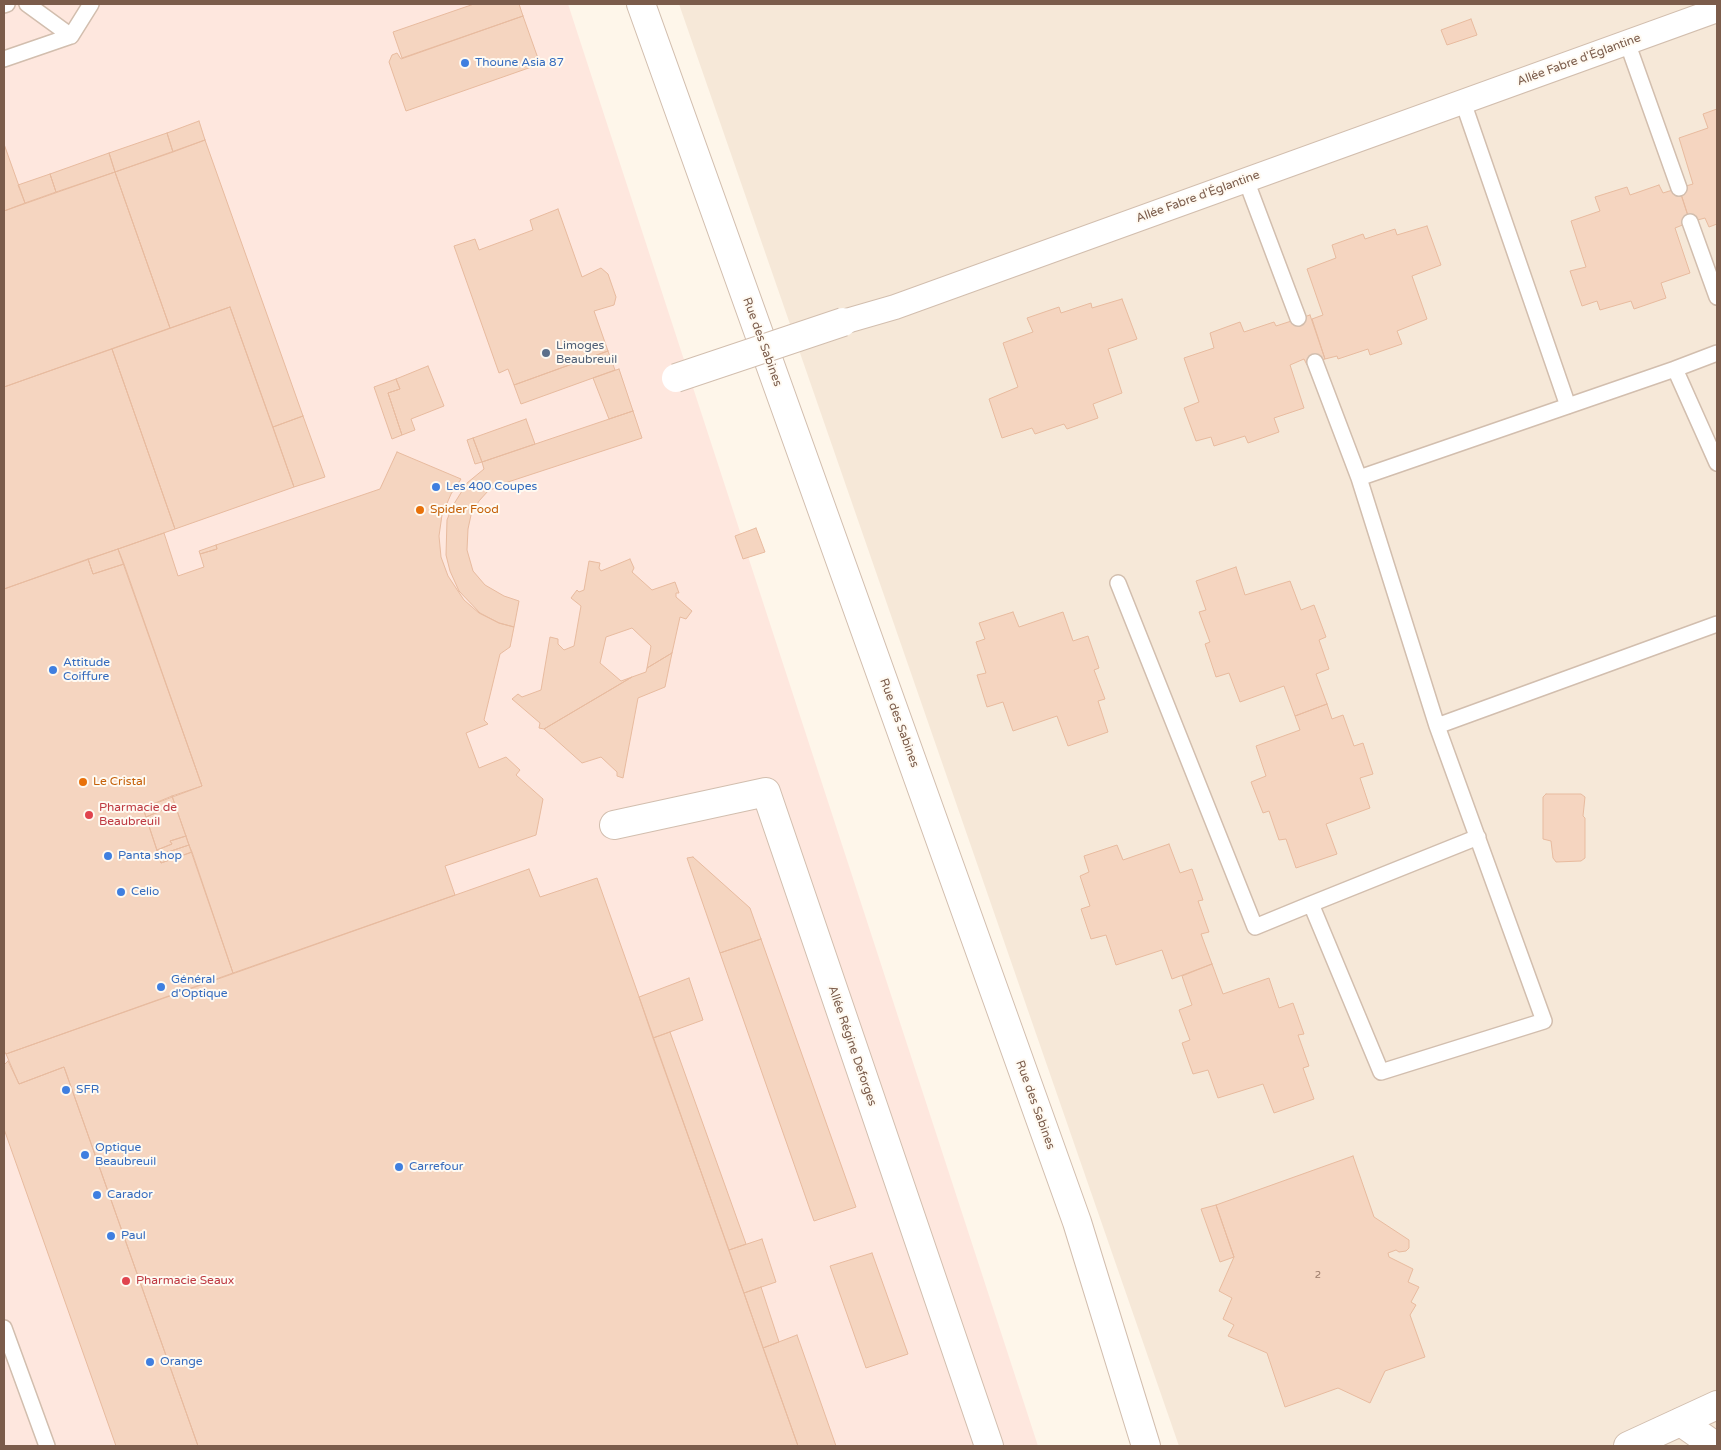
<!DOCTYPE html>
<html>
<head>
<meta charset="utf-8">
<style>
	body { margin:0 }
	#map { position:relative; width:1721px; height:1450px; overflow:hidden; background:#fef6ea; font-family:"Varela Round",sans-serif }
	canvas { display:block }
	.frame { position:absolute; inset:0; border:5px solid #7b5c4b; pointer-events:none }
</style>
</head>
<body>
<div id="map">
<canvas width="1721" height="1450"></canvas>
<div class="frame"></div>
</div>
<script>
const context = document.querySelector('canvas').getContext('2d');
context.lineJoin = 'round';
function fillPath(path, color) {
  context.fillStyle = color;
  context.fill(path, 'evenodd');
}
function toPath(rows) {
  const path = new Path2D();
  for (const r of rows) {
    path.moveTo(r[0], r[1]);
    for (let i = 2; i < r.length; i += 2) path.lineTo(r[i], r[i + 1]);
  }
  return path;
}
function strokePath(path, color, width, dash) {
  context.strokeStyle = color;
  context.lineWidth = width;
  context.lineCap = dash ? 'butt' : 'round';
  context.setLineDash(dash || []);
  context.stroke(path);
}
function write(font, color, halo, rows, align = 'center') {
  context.font = font + ' "Varela Round",sans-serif';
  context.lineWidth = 4;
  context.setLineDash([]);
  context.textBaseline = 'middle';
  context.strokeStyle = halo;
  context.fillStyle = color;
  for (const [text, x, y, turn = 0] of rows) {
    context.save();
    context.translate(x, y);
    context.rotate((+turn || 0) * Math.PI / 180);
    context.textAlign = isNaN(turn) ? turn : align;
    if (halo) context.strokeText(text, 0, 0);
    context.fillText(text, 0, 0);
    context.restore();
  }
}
fillPath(toPath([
	[679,4,1717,4,1717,1446,1179,1446]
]), '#f6e8d8');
fillPath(toPath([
	[4,4,568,4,1038,1446,4,1446]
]), '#fee7de');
const building = toPath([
	[474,4,519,4,523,16,402,58,393,32,474,4],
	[523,16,540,64,406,111,389,62,392,55,397,53,401,59,523,16],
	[1471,19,1477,35,1447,45,1441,30,1471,19],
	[1717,109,1717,224,1709,227,1705,218,1690,222,1679,188,1693,184,1679,138,1708,128,1703,114,1717,109],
	[199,121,205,140,173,152,167,133,199,121],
	[167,133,173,152,115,172,109,153,167,133],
	[205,140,303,416,273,427,230,307,170,328,115,172,205,140],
	[4,144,25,203,4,211,4,144],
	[109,153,115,172,56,192,50,174,109,153],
	[115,172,170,328,4,387,4,211,115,172],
	[50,174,56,192,25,203,18,185,50,174],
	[1659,185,1663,193,1679,188,1690,222,1675,228,1690,273,1661,283,1666,298,1634,309,1631,301,1600,310,1597,301,1582,306,1570,271,1586,267,1571,221,1600,211,1595,197,1627,187,1630,195,1659,185],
	[558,209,582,277,601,268,608,274,616,297,614,305,594,311,608,351,514,385,508,369,499,373,454,246,475,239,479,250,533,230,530,220,558,209],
	[1427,226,1441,265,1412,276,1427,319,1397,331,1402,344,1370,355,1368,349,1338,359,1337,356,1325,359,1312,319,1323,315,1307,269,1336,258,1332,245,1363,234,1365,239,1395,229,1397,235,1427,226],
	[1122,299,1137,339,1108,349,1122,393,1093,404,1098,418,1067,429,1064,424,1035,434,1032,428,1002,438,989,399,1018,387,1003,343,1033,332,1027,318,1059,307,1061,313,1091,303,1092,308,1122,299],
	[230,307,294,487,175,529,112,349,230,307],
	[1310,315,1325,359,1307,365,1304,359,1290,365,1304,408,1274,418,1279,432,1248,443,1245,436,1214,446,1211,437,1196,441,1184,408,1199,402,1184,358,1214,348,1210,333,1240,322,1244,332,1274,322,1276,326,1310,315],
	[112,349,175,529,4,589,4,387,112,349],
	[608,351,615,370,521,404,514,385,608,351],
	[428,366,444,406,411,419,415,430,402,435,388,393,400,389,396,379,428,366],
	[619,369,633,411,609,419,593,378,619,369],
	[396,379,400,389,388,393,402,435,392,439,374,387,396,379],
	[633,411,642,438,508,482,488,491,479,501,471,515,468,529,467,550,473,571,485,585,504,596,519,601,514,627,499,623,480,613,459,591,450,571,446,555,447,520,452,507,467,483,484,469,482,462,633,411],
	[303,416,325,477,294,487,273,427,303,416],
	[526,419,535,444,482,462,473,438,526,419],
	[473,438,482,462,475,464,467,440,473,438],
	[397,452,461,479,451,494,442,515,439,536,441,557,448,576,464,600,479,613,499,623,514,627,510,647,500,654,484,720,488,724,466,733,479,768,506,757,520,770,516,775,543,799,536,835,445,866,455,895,233,973,172,796,202,786,118,549,164,533,178,576,204,567,200,554,217,549,216,545,380,489,397,452],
	[756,528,765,552,743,559,735,536,756,528],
	[216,545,217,549,200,554,199,551,216,545],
	[118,549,124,564,93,574,88,559,118,549],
	[88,559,93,574,124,564,202,786,143,808,161,863,192,852,233,973,6,1054,4,1051,4,589,88,559],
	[630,559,634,568,632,572,652,590,675,582,679,593,676,593,676,597,692,611,686,619,680,617,672,653,647,668,651,646,632,628,606,637,600,663,621,681,632,677,544,729,539,728,540,723,512,699,518,694,522,697,541,690,550,637,558,639,558,644,564,650,574,646,581,606,571,598,577,590,579,592,584,590,589,561,600,563,599,568,601,571,630,559],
	[1236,567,1245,595,1290,581,1301,610,1314,605,1326,637,1319,640,1329,669,1316,674,1327,704,1295,716,1284,686,1240,702,1229,673,1216,677,1205,644,1210,642,1199,612,1206,610,1196,581,1236,567],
	[1013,612,1019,627,1063,612,1073,641,1088,636,1099,668,1094,670,1105,699,1098,701,1108,732,1068,746,1057,716,1013,731,1003,702,987,707,977,675,986,673,976,642,985,639,979,623,1013,612],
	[672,653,665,687,638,698,623,778,617,776,617,772,601,757,582,763,544,729,632,677,646,672,647,668,672,653],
	[1327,704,1332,719,1343,715,1354,746,1363,743,1373,774,1360,778,1370,808,1326,824,1337,854,1296,868,1286,839,1279,840,1269,811,1263,813,1251,782,1266,776,1256,746,1300,730,1295,716,1327,704],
	[1546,794,1581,794,1585,797,1583,816,1585,818,1585,858,1581,861,1556,862,1553,858,1551,841,1543,839,1543,797,1546,794],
	[172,796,175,805,146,817,143,808,172,796],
	[175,805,186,836,170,841,172,844,157,850,146,817,175,805],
	[186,836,189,845,159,855,157,850,172,844,170,841,186,836],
	[1169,844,1180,873,1192,869,1203,900,1198,901,1209,932,1201,934,1212,964,1172,979,1162,950,1116,965,1106,935,1091,939,1081,909,1090,906,1080,876,1089,872,1084,856,1117,845,1123,860,1169,844],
	[189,845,192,852,161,863,159,855,189,845],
	[693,857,750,908,761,939,720,953,687,858,693,857],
	[529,869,540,897,597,878,798,1446,198,1446,64,1067,19,1084,6,1054,529,869],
	[761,939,856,1207,814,1221,720,953,761,939],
	[1212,964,1223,994,1269,978,1279,1008,1293,1003,1304,1034,1298,1035,1309,1066,1303,1068,1314,1099,1274,1113,1263,1084,1218,1098,1208,1070,1193,1074,1182,1043,1190,1040,1179,1010,1192,1005,1182,976,1212,964],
	[689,978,703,1020,653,1038,639,997,689,978],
	[670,1032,746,1244,729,1250,653,1038,670,1032],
	[8,1061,19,1084,64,1067,198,1446,116,1446,4,1129,4,1065,8,1061],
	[1353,1156,1374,1217,1409,1240,1409,1248,1406,1251,1399,1252,1396,1250,1388,1253,1389,1257,1413,1269,1408,1282,1419,1287,1411,1302,1416,1305,1410,1315,1425,1357,1385,1371,1370,1403,1338,1388,1285,1407,1267,1353,1228,1336,1234,1325,1223,1319,1232,1298,1219,1291,1234,1257,1216,1205,1353,1156],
	[1216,1205,1234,1257,1220,1262,1201,1209,1216,1205],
	[762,1239,776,1282,744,1293,729,1250,762,1239],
	[872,1253,908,1354,866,1368,830,1266,872,1253],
	[761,1287,779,1342,763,1348,744,1293,761,1287],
	[797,1335,836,1446,798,1446,763,1348,797,1335]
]);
fillPath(building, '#f5d5c0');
strokePath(building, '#e8bb9f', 1);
const service = toPath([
	[27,4,71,36],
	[4,5,7,4],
	[1627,42,1679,188],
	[4,59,71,36,91,4],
	[1463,102,1568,406],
	[1246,180,1298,318],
	[1690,222,1717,297],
	[1315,362,1359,478],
	[1675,369,1717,353],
	[1118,583,1255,927,1311,904],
	[1437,726,1359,478,1675,369,1717,463],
	[1478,837,1311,904,1381,1072,1544,1021,1437,726,1717,624],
	[4,1328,47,1446]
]);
const pedestrian = toPath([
	[843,322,895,307,1717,10]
]);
const minor = toPath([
	[641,4,1077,1222,1146,1446],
	[614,825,766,792,989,1446],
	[1681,1422,1715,1446]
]);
const tertiary = toPath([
	[1628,1446,1717,1405]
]);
strokePath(service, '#d2beae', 18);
strokePath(pedestrian, '#d2beae', 26);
strokePath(minor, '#d2beae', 30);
strokePath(tertiary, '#d2beae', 30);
strokePath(service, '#fff', 15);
strokePath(pedestrian, '#fff', 24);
strokePath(minor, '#fff', 28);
strokePath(tertiary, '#fff', 28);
const minorBridge = toPath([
	[676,378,843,322]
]);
strokePath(minorBridge, '#d2beae', 30, []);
strokePath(minorBridge, '#fff', 28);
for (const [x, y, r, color] of [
	[465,63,5,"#3f7fe0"],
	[546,353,5,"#5c6f8a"],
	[436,487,5,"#3f7fe0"],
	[420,510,5,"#e8710a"],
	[53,670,5,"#3f7fe0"],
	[83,782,5,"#e8710a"],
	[89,815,5,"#e0444e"],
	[108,856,5,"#3f7fe0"],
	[121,892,5,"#3f7fe0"],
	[161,987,5,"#3f7fe0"],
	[66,1090,5,"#3f7fe0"],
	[85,1155,5,"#3f7fe0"],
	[399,1167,5,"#3f7fe0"],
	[97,1195,5,"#3f7fe0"],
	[111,1236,5,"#3f7fe0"],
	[126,1281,5,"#e0444e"],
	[150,1362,5,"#3f7fe0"]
]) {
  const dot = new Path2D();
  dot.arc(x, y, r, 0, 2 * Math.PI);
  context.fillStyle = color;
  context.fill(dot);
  strokePath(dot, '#fffaf2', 2);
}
write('10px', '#9a7a68', null, [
	["2",1318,1275]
]);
write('12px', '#7b5c4b', '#fffaf2', [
	["Allée Fabre d'Églantine",1579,60,-20],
	["Allée Fabre d'Églantine",1198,197,-20],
	["Rue des Sabines",762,342,70],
	["Rue des Sabines",899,723,70],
	["Allée Régine Deforges",852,1046,71],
	["Rue des Sabines",1035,1105,70]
]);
write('12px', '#366cbe', '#fffaf2', [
	["Thoune Asia 87",475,63],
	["Les 400 Coupes",446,487],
	["Attitude",63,663],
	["Coiffure",63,677],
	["Panta shop",118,856],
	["Celio",131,892],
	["Général",171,980],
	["d'Optique",171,994],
	["SFR",76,1090],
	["Optique",95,1148],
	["Beaubreuil",95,1162],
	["Carrefour",409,1167],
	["Carador",107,1195],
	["Paul",121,1236],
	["Orange",160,1362]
], 'left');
write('12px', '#4e5e75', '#fffaf2', [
	["Limoges",556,346],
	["Beaubreuil",556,360]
], 'left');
write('12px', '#c56008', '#fffaf2', [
	["Spider Food",430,510],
	["Le Cristal",93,782]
], 'left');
write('12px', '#be3a42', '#fffaf2', [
	["Pharmacie de",99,808],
	["Beaubreuil",99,822],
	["Pharmacie Seaux",136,1281]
], 'left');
</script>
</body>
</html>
